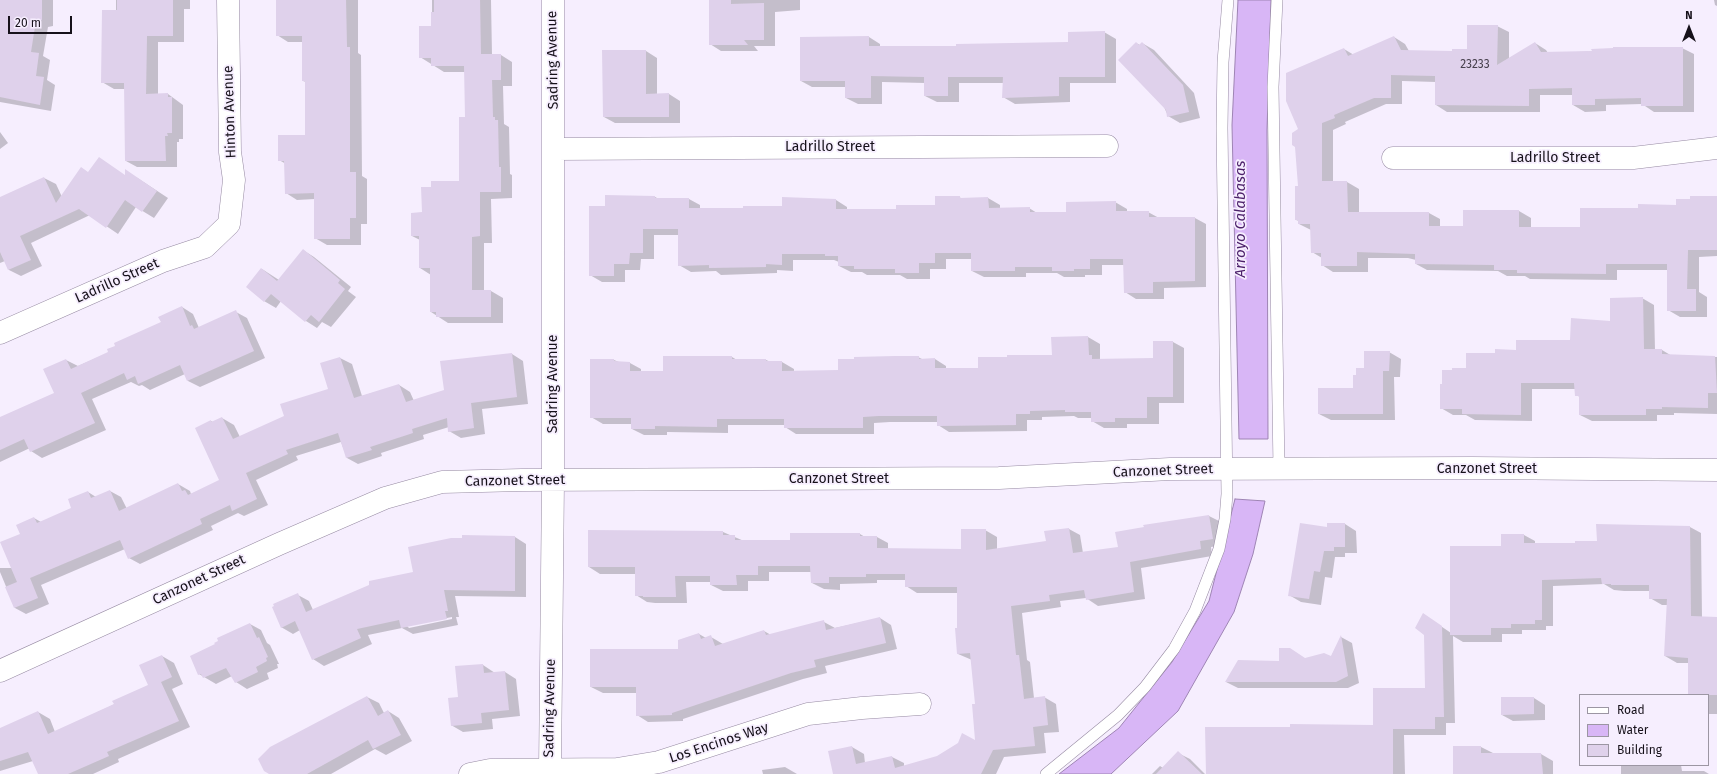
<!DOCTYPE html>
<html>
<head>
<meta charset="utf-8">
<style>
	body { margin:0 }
	#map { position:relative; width:1717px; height:774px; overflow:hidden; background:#f6eefe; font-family:"Fira Sans",sans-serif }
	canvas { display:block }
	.legend { position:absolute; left:1579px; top:694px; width:130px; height:72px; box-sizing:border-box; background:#f6eefe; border:1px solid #9c96a3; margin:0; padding:5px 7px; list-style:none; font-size:12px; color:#16111a }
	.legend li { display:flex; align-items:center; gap:8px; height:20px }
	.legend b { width:20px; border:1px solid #9c96a3 }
	.north { position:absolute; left:1669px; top:8px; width:40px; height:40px; -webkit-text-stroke:3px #f6eefe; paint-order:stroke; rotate:0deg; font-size:11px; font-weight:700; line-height:16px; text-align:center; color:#16111a }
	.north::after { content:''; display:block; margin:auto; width:14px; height:18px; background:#16111a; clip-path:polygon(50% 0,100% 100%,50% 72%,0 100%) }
	.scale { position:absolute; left:8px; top:16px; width:64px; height:18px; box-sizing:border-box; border:2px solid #16111a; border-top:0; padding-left:5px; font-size:12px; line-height:14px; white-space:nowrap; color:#16111a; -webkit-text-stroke:3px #f6eefe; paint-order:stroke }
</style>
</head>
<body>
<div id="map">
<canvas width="1717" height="774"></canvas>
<ul class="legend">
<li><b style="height:5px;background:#fff"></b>Road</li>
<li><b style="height:11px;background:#d8b6f6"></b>Water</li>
<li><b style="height:11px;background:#dfd1eb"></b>Building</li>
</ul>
<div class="north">N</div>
<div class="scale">20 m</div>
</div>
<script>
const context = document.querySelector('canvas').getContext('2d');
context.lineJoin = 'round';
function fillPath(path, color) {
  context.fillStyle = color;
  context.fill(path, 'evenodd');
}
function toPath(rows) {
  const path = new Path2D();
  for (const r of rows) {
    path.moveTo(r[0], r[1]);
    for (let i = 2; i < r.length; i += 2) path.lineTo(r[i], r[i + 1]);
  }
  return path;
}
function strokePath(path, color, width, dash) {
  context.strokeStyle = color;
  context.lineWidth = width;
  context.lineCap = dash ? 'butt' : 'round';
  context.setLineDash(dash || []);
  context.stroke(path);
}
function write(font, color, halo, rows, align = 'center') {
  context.font = font + ' "Fira Sans",sans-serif';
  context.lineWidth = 3.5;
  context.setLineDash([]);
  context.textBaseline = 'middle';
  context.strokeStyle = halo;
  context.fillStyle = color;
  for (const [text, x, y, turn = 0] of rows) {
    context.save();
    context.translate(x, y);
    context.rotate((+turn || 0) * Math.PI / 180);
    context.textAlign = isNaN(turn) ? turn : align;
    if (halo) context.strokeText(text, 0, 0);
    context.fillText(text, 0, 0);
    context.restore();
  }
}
const water = toPath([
	[1238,0,1271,0,1267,130,1268,439,1239,439,1232,125,1238,0],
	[1235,499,1265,501,1253,554,1234,612,1178,711,1111,774,1059,774,1119,728,1172,662,1209,601,1235,499]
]);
fillPath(water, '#d8b6f6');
strokePath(water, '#9e84b4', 1);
fillPath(toPath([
	[0,0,53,0,53,26,48,27,43,56,50,60,47,80,55,85,51,111,0,102],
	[116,0,190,0,190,9,184,9,184,42,158,42,158,94,168,94,183,105,183,139,179,139,179,142,177,142,177,167,137,167,126,161,125,89,114,89,102,82,116,11],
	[276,0,358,0,358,53,361,55,362,176,367,179,367,224,361,224,361,245,327,245,315,238,315,199,297,200,286,193,286,164,279,160,306,136,306,82,303,81,303,42,288,42,277,35],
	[432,0,491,0,492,55,501,55,512,62,512,86,503,86,504,124,509,127,510,174,512,175,512,198,491,199,492,243,484,243,484,291,491,291,503,298,503,323,448,323,431,312,431,275,420,268,420,240,412,236,423,213,432,188,460,182,466,118,465,72,444,72,420,57,432,27],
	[710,0,800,0,800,10,775,12,775,46,754,46,758,51,721,51,710,44],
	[1714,0,1717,0,1717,6,1715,5],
	[1497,26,1509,32,1509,59,1535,43,1546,50,1548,53,1682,48,1694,54,1694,112,1654,112,1642,104,1606,105,1606,111,1585,112,1573,105,1573,95,1540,95,1540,112,1447,112,1436,105,1436,82,1402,81,1402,104,1386,104,1345,122,1346,124,1333,130,1333,182,1347,182,1359,189,1359,213,1429,213,1440,219,1440,227,1464,228,1487,211,1519,211,1531,218,1531,228,1581,228,1639,209,1677,206,1691,200,1717,197,1717,256,1699,257,1699,292,1707,297,1707,317,1680,317,1668,310,1668,270,1617,270,1617,280,1530,279,1525,276,1507,276,1498,271,1427,270,1416,264,1416,260,1408,258,1368,258,1368,272,1333,272,1322,265,1322,258,1312,252,1311,230,1299,224,1299,221,1296,220,1299,186,1299,130,1344,49,1354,55,1394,37,1405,44,1409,51,1453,52,1468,50],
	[1104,32,1116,39,1116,83,1070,83,1070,102,1015,104,1003,97,1004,83,959,83,959,102,937,102,925,96,925,83,882,82,882,104,858,104,846,98,846,87,812,87,801,81,869,37,880,44,880,47,957,47,1069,43],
	[1136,43,1140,45,1142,43,1154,50,1194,93,1200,118,1180,123,1168,116],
	[646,51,657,58,657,95,669,94,680,101,680,123,615,123,604,117],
	[0,132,8,143,0,149],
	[89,173,136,177,168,198,154,218,136,207,118,234,90,215,31,243,42,266,21,276,9,270,5,261,0,263,0,198,44,178,56,184,62,197],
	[655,197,659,199,689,199,700,205,700,209,783,207,836,200,847,207,847,210,897,210,936,206,959,197,963,199,988,198,1000,205,1000,209,1029,208,1037,213,1067,213,1115,202,1127,209,1127,212,1148,212,1159,218,1195,218,1206,224,1206,287,1164,288,1164,299,1136,299,1125,292,1124,265,1102,265,1102,275,1085,275,1085,277,1064,277,1057,273,1026,273,1026,277,984,277,972,271,972,259,946,259,946,269,930,269,930,279,907,279,900,275,867,275,862,272,851,272,839,266,839,262,834,260,793,260,793,271,777,270,777,273,721,275,716,271,691,272,679,265,679,235,654,235,654,259,641,259,640,270,625,270,625,282,602,282,590,275,606,207],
	[303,250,314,257,351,287,348,291,356,297,331,327,322,322,317,328,306,321,281,301,276,308,264,301,262,269,279,280],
	[1642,298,1654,305,1655,350,1662,350,1672,356,1717,357,1717,414,1674,413,1674,415,1657,415,1657,421,1592,421,1580,415,1580,397,1576,395,1576,389,1532,389,1532,421,1475,420,1466,415,1453,415,1441,408,1467,369,1496,354,1571,341,1611,322],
	[182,307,193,314,199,328,236,312,247,318,265,358,200,387,188,381,185,374,150,390,142,385,139,386,131,382,92,399,106,430,42,458,31,451,30,448,0,462,0,418,55,394,66,360,78,366,110,352,162,322],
	[1088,337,1100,344,1100,360,1154,359,1173,342,1184,348,1184,403,1159,403,1159,424,1127,424,1127,428,1104,428,1092,421,1092,418,1078,418,1074,416,1042,417,1042,420,1027,420,1027,431,949,432,938,425,938,422,890,422,874,423,874,434,796,434,785,427,785,425,728,425,728,433,667,432,667,435,644,435,632,429,632,424,603,424,591,417,614,360,619,362,630,363,641,369,641,372,664,372,732,357,737,360,766,360,771,362,782,362,794,369,794,372,839,371,918,357,922,359,935,359,946,366,946,369,979,369,1053,356,1052,338],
	[1389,352,1401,359,1400,377,1394,377,1395,420,1331,420,1319,414,1354,389,1357,376],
	[512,354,523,361,528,404,482,409,485,434,461,438,449,431,449,427,423,435,424,439,381,453,382,456,358,464,347,458,341,442,296,456,298,460,256,480,268,505,244,516,238,513,211,526,213,530,140,564,129,558,125,549,41,585,49,604,26,614,15,608,0,572,0,568,12,568,21,534,34,518,41,522,73,508,88,492,96,497,110,491,121,497,127,509,178,484,190,491,191,494,220,481,211,421,213,422,222,418,234,425,240,437,285,417,329,389,340,358,352,364,362,396,399,385,410,392,414,401,445,391],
	[1209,516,1221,522,1224,545,1211,547,1212,556,1141,568,1145,599,1098,606,1086,598,1060,601,1061,607,1022,613,1027,660,1030,662,1034,698,1044,697,1056,704,1059,732,1044,733,1046,753,1004,757,996,774,834,774,852,747,864,754,865,763,892,757,904,763,904,767,938,757,976,742,976,705,972,660,958,654,958,593,917,593,906,586,906,580,877,580,877,583,840,584,840,590,824,589,812,583,812,572,769,572,769,581,748,581,748,591,723,591,711,585,711,582,686,582,687,603,655,603,647,602,636,595,636,574,600,574,589,567,589,531,723,532,744,541,791,541,860,534,865,537,877,537,888,543,888,549,962,550,985,530,997,537,997,549,1047,542,1069,529,1080,535,1083,553,1119,548,1145,528,1144,526],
	[1345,524,1356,531,1357,553,1345,553,1345,557,1335,557,1332,578,1325,577,1321,605,1301,602,1289,595,1328,528],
	[1690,527,1701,533,1702,618,1717,618,1717,714,1708,714,1708,695,1689,695,1689,663,1677,663,1665,656,1668,605,1662,605,1650,598,1650,591,1624,591,1614,590,1604,584,1553,586,1553,626,1546,626,1546,630,1522,630,1522,634,1502,634,1502,642,1463,642,1453,636,1455,723,1446,723,1446,735,1404,735,1405,774,1207,774,1374,726,1426,689,1425,634,1423,614,1451,633,1502,547,1524,535,1535,541,1535,544,1576,544,1598,542],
	[515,537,526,544,526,597,455,596,459,617,456,617,458,625,413,634,402,628,368,635,372,644,324,666,313,659,300,630,293,634,281,627,298,595,309,601,313,610],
	[452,617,452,619,409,628,407,626],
	[880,618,891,625,897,649,825,666,827,673,803,679,683,719,683,721,648,722,637,715,637,693,603,693,591,687,679,650,699,634,706,638,711,637,723,644,764,631,771,635,824,622,835,628],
	[250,624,261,630,267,643,270,645,279,664,277,664,278,668,267,673,269,679,247,689,236,682,232,676,216,684,199,674,216,645],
	[1341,637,1352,643,1359,683,1348,688,1238,688,1226,682,1280,662,1331,657],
	[162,656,174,663,183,684,172,689,190,727,118,759,119,762,93,774,39,774,33,761,0,771,0,734,38,712,50,719,55,732,115,704,149,685],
	[483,665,495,673,505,672,516,679,520,716,492,719,493,729,463,732,451,725,459,698],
	[367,697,379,703,384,713,388,711,399,718,412,741,386,755,375,749,331,774,271,774],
	[1534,698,1545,705,1545,720,1513,721,1502,715],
	[1454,747,1481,747,1493,753,1541,754,1553,761,1553,774,1454,774],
	[1178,753,1190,759,1205,774,1152,774,1160,766,1163,768],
	[1621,765,1681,765,1682,771,1704,771,1709,774,1621,774],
	[785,767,797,774,763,774,762,770]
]), '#0003');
fillPath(toPath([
	[0,0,42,0,42,20,36,20,31,52,39,53,36,76,44,77,40,105,0,97],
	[117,0,173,0,173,36,147,36,146,94,168,93,168,97,172,97,172,133,167,133,168,136,165,136,166,161,125,161,124,83,101,83,102,10,117,10],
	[276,0,346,0,347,47,350,47,350,172,356,172,356,218,350,218,350,239,314,239,314,193,285,194,284,161,278,161,278,135,305,135,305,81,302,81,302,36,276,36],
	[434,0,480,0,481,54,501,54,501,80,492,80,493,117,495,117,495,120,498,120,499,167,501,167,501,192,480,192,480,236,472,237,472,290,491,290,491,317,436,317,436,312,430,312,430,268,419,268,419,236,411,236,411,213,422,212,421,187,431,187,431,181,459,181,459,117,465,117,464,66,431,66,431,58,419,58,419,26,431,26,431,12,434,12],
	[709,0,731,0,731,4,764,3,764,40,744,40,748,45,709,45],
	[1467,25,1498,25,1497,65,1535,42,1541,52,1592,51,1591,49,1613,48,1613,47,1683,47,1683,106,1641,106,1641,98,1595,99,1595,105,1572,105,1572,88,1529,89,1529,106,1435,105,1435,76,1391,75,1391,98,1374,98,1334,115,1335,118,1322,123,1322,181,1347,181,1348,212,1429,212,1429,226,1463,226,1463,210,1519,210,1519,227,1580,227,1580,208,1638,208,1638,204,1676,205,1676,199,1690,199,1690,196,1717,196,1717,250,1688,250,1687,289,1696,289,1696,311,1667,311,1667,264,1606,264,1606,274,1517,273,1517,270,1494,270,1494,265,1415,264,1415,254,1357,252,1357,266,1321,266,1321,253,1311,253,1310,224,1298,224,1298,220,1295,220,1295,186,1298,186,1295,147,1292,145,1292,133,1298,129,1286,101,1286,73,1344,48,1348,56,1394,36,1401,50,1452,51,1452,49,1467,49],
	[1105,31,1105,77,1059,77,1059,96,1002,98,1003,77,948,77,948,96,924,96,924,77,871,76,871,98,845,98,845,81,800,81,800,37,869,36,869,46,956,46,956,44,1068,42,1068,32],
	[1136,42,1139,45,1142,42,1183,85,1189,112,1167,117,1166,110,1118,60],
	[602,50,646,50,646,94,669,93,669,117,603,117],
	[99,157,125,175,125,169,157,191,142,212,125,200,106,228,79,209,20,236,31,260,8,270,0,252,0,197,44,177,56,203,81,167,88,172],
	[605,195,655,196,655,198,689,198,689,208,743,208,743,206,782,206,782,197,836,199,836,209,896,209,896,205,935,205,935,196,960,196,960,198,988,197,989,208,1030,207,1030,212,1066,212,1066,202,1116,201,1116,211,1149,211,1149,217,1195,217,1195,281,1153,282,1153,293,1124,293,1123,259,1090,259,1090,269,1074,269,1074,271,1052,271,1052,267,1015,267,1015,271,971,271,971,253,935,253,935,263,919,263,919,273,895,273,895,269,854,269,854,266,838,266,838,256,825,256,825,254,782,254,782,265,766,264,766,267,709,268,709,265,678,266,678,229,643,229,643,253,630,253,629,264,614,264,614,276,589,276,589,206,605,206],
	[303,249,340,280,338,283,345,289,319,322,311,315,305,322,271,294,264,302,246,287,261,268,277,281],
	[1643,297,1644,349,1662,349,1662,354,1715,356,1717,393,1708,393,1708,408,1662,407,1662,409,1646,409,1646,415,1579,415,1579,396,1575,396,1574,383,1521,383,1521,415,1462,414,1462,409,1440,409,1440,384,1442,384,1442,370,1452,370,1452,368,1466,368,1466,353,1495,353,1495,349,1516,350,1516,340,1570,340,1571,318,1610,321,1610,298],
	[182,306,190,326,192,325,194,329,236,310,254,351,187,381,180,365,138,384,135,376,127,380,124,373,81,393,95,423,30,452,24,439,0,450,0,417,54,393,43,369,66,359,71,369,108,352,107,349,115,346,114,343,161,322,158,317],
	[1088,336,1089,355,1092,355,1092,359,1153,358,1153,341,1173,341,1173,397,1147,397,1147,418,1115,418,1115,422,1091,422,1091,412,1065,412,1065,410,1030,411,1030,414,1016,414,1016,425,937,426,937,416,878,416,863,417,863,428,784,428,784,419,717,419,717,427,655,426,655,429,631,429,631,418,590,418,590,359,614,359,614,361,630,362,630,371,663,371,663,356,732,356,732,359,766,359,766,361,782,361,782,371,838,370,838,359,854,359,854,357,895,356,919,356,919,359,935,358,935,368,978,368,978,357,1007,357,1007,355,1052,355,1051,337],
	[1364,351,1390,351,1389,371,1383,371,1383,414,1318,414,1318,388,1353,388,1353,375,1356,375,1356,368,1364,368],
	[512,353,517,397,471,403,474,428,448,432,447,418,412,429,413,433,370,447,372,450,346,458,338,433,286,450,288,454,246,473,257,499,232,511,230,505,200,519,202,524,128,559,120,540,30,578,38,598,14,608,5,587,17,582,0,542,20,534,16,525,34,517,37,523,71,508,68,499,88,491,91,498,110,490,119,511,178,483,182,491,185,490,188,495,219,480,195,428,211,420,211,422,222,417,233,439,284,416,280,404,328,389,320,363,340,357,354,398,399,384,406,402,444,390,440,361],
	[1209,515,1213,539,1200,541,1201,549,1130,562,1134,592,1086,600,1084,590,1049,595,1050,601,1011,606,1016,655,1019,655,1024,699,1045,696,1048,725,1033,727,1035,746,993,750,981,774,833,774,828,751,852,746,856,764,892,756,895,768,937,756,958,743,962,733,975,740,972,704,975,704,970,653,957,654,955,628,957,628,957,587,905,587,905,574,866,574,866,577,829,577,829,583,811,583,810,566,758,566,758,575,736,575,737,585,710,585,710,576,675,576,676,597,643,597,643,596,635,596,635,567,588,567,588,530,723,531,723,535,735,535,735,540,790,540,790,533,860,533,860,536,877,536,877,548,961,549,961,529,986,529,986,550,1046,541,1044,531,1069,528,1073,553,1118,547,1115,532,1144,527,1143,525],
	[1300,523,1327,527,1327,523,1345,523,1345,547,1334,547,1334,551,1324,551,1320,572,1314,571,1309,599,1288,596],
	[1596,524,1690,526,1691,616,1717,617,1717,695,1688,695,1688,658,1664,656,1667,599,1649,599,1649,585,1611,585,1611,584,1602,584,1601,578,1542,580,1542,620,1535,620,1535,624,1511,624,1511,628,1491,628,1491,635,1450,635,1450,546,1501,546,1501,534,1524,534,1524,543,1575,543,1575,541,1597,541],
	[462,535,515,536,515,591,444,590,448,611,445,611,447,619,401,628,399,620,357,629,361,638,312,660,295,621,281,628,272,607,274,606,273,604,298,593,306,612,369,585,369,581,413,572,408,547,451,538,462,538],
	[1423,613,1442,626,1444,717,1435,717,1435,729,1393,729,1393,774,1206,774,1205,727,1290,727,1290,724,1373,725,1373,688,1425,688,1424,635,1415,628],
	[880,617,886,643,814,660,816,667,791,673,672,713,672,715,636,716,636,687,590,687,590,649,678,649,678,640,699,633,701,639,711,635,715,646,764,630,766,635,824,620,826,630],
	[250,623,257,638,259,637,268,657,266,658,267,661,256,667,258,672,235,683,226,668,203,678,201,674,198,675,190,656,215,644,214,643,218,641,217,638],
	[1341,635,1348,676,1336,682,1225,682,1238,660,1279,661,1279,648,1290,648,1305,658,1324,653,1331,656],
	[162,655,172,677,161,682,179,721,107,752,109,756,68,774,38,774,28,752,0,761,0,728,38,711,48,734,114,704,112,701,148,685,139,665],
	[483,664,484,673,505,671,509,710,481,713,482,723,451,726,448,698,458,697,455,666],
	[367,696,378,716,388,710,401,735,373,749,368,740,307,774,269,774,264,771,258,759,270,747],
	[1501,697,1534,697,1534,714,1501,715],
	[1453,746,1481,746,1481,753,1541,753,1543,774,1453,774],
	[1178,751,1202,774,1156,774]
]), '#dfd1eb');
const lane = toPath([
	[1277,0,1273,87,1279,469],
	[1046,774,1118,715,1145,687,1174,649,1195,611,1219,549,1225,519,1227,494,1222,128,1223,62,1228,0]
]);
const street = toPath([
	[554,149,1107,146],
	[1393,158,1633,158,1717,148],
	[0,333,163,261,205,247,229,224,234,180,230,152,228,0],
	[0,671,279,544,385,498,442,482,522,480,999,478,1170,469,1472,468,1717,470],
	[550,769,553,481,553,0],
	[470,774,490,770,617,769,659,762,808,714,862,708,920,704]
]);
strokePath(lane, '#968aa2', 12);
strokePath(street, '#968aa2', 23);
strokePath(lane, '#fff', 11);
strokePath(street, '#fff', 22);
write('12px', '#48414e', null, [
	["23233",1475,65]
]);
write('14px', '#16111a', '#f6eefe', [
	["Sadring Avenue",553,60,-91],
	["Hinton Avenue",230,112,-92],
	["Ladrillo Street",830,147],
	["Ladrillo Street",1555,158],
	["Ladrillo Street",117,281,-24],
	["Sadring Avenue",553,384,-90],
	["Canzonet Street",1487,469],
	["Canzonet Street",1163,471,-2],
	["Canzonet Street",839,479],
	["Canzonet Street",515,481,-1],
	["Canzonet Street",199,580,-25],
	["Sadring Avenue",550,708,-89],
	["Los Encinos Way",719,743,-18]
]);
write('italic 15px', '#4c216a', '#f6eefe', [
	["Arroyo Calabasas",1241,219,-90]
]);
</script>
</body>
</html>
